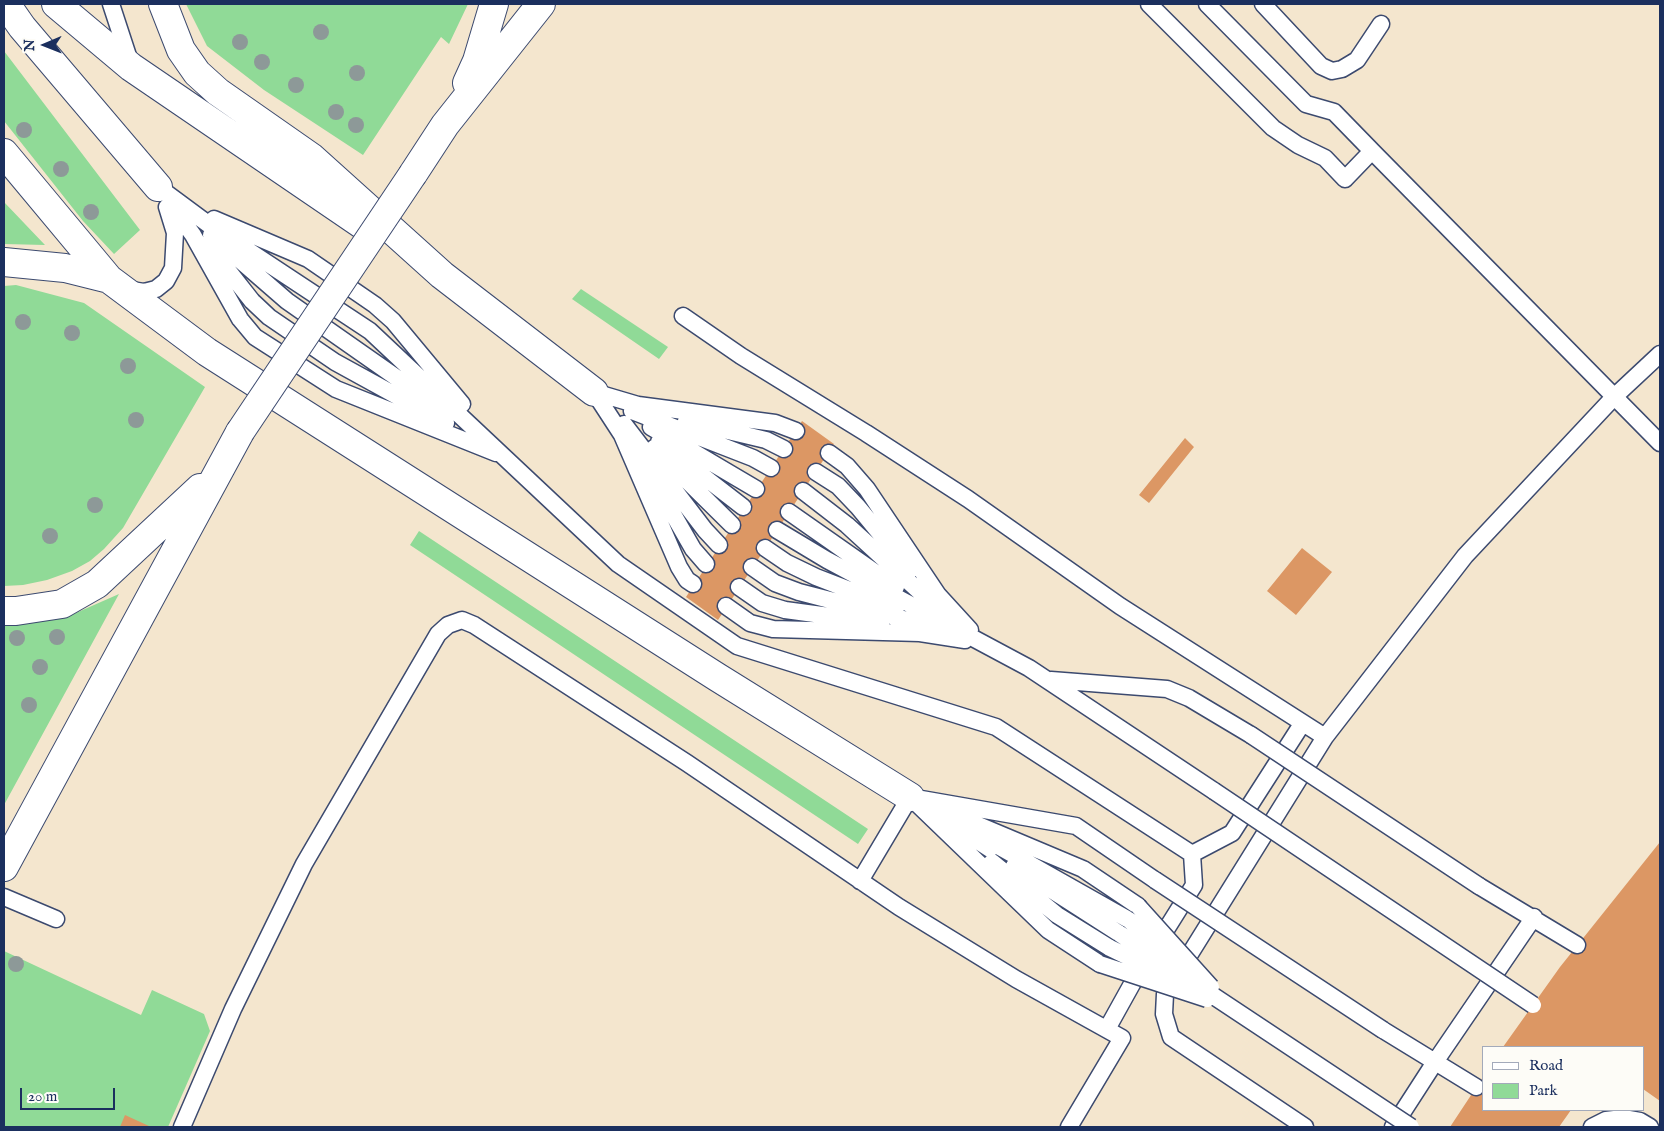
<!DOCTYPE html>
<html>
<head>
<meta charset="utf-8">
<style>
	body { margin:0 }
	#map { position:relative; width:1664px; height:1131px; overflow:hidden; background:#f4e6ce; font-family:"IM FELL English",serif }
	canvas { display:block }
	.frame { position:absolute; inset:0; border:5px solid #1b2f5e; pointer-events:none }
	.legend { position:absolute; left:1482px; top:1046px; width:162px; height:65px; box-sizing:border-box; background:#fdfcf7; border:1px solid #a3aaba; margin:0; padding:6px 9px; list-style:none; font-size:15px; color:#1b2f5e }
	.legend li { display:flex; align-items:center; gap:10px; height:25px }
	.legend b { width:25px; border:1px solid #a3aaba }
	.north { position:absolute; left:20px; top:20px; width:50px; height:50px; -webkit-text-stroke:4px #fdfcf7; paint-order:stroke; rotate:269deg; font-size:14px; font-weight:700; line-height:20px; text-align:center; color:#1b2f5e }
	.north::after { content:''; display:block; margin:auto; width:18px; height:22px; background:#1b2f5e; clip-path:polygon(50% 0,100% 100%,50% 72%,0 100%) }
	.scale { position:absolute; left:20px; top:1088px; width:95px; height:22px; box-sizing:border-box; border:2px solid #1b2f5e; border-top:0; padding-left:6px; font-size:15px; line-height:18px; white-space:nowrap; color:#1b2f5e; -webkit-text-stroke:4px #fdfcf7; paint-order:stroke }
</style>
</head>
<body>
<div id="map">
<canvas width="1664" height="1131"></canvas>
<div class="frame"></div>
<ul class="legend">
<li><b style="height:6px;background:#fff"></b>Road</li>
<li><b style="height:14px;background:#90da97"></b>Park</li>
</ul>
<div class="north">N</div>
<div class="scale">20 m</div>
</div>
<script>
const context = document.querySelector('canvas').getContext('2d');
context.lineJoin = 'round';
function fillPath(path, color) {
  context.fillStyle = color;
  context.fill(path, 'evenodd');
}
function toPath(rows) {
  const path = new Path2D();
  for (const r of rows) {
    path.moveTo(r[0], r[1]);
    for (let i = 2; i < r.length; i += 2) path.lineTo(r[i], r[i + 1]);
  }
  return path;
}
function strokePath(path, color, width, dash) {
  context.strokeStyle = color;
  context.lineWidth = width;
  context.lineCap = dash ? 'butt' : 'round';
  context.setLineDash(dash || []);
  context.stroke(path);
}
fillPath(toPath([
	[186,4,468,4,449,44,441,37,363,155,264,90,207,46],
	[4,51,140,230,114,254,83,221,4,121],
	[4,202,45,245,4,244],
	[16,285,84,303,205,387,123,528,104,549,90,561,72,571,47,580,23,585,4,586,4,286],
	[581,289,668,347,659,359,572,299],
	[419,531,868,829,858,844,410,545],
	[119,594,4,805,4,621,46,620,69,616],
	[4,951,141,1015,152,990,204,1014,210,1031,168,1127,4,1127]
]), '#90da97');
fillPath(toPath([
	[802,421,834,444,718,620,686,597],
	[1185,438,1194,447,1149,503,1139,495],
	[1302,548,1332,572,1296,615,1267,591],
	[1660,842,1660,1101,1643,1089,1643,1047,1503,1047,1560,967],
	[1483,1077,1483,1110,1571,1110,1559,1127,1450,1127],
	[125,1115,149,1126,148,1127,120,1127]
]), '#dc9764');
const service = toPath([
	[111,4,130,62],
	[1149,4,1273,128,1298,145,1325,158,1345,179,1372,151,1660,443],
	[1207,4,1306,104,1334,112,1372,151],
	[1263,4,1321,66,1332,71,1342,69,1357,60,1381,24],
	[158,187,208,224,370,331,618,564,737,646,996,727,1192,854],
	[170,203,193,235,240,319,255,337,336,389,496,453],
	[214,219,308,259,375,305,393,321,462,404],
	[211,235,287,301,447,413],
	[208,245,252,301,269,317,335,362,446,423],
	[126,289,144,292,156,289,166,281,173,268,175,233,167,207],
	[683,316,741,356,866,433,968,499,1120,606,1325,737],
	[594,392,622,435,679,567,687,580,693,584],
	[594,392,638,405,775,423,796,431],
	[632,411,753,458,771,468],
	[686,421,766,440,784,449],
	[624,424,705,530,719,545],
	[651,427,756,489],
	[659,442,743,507],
	[654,448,732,525],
	[829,453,847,466,867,489,938,595,970,630],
	[645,465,693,549,706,564],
	[816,472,838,486,858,507,910,570],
	[803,491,847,525,944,614],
	[789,512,896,587],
	[777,530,827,560,1029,668,1214,791],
	[765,548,787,563,816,577,896,608],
	[752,567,775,583,799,592,934,627],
	[739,587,762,603,785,610,881,623],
	[726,606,750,623,773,629,920,633,965,640],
	[1051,680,1167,689,1189,698,1251,735],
	[910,797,1076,826,1155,880],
	[910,797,1048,930,1100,964],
	[938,808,1083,869,1138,906],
	[944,819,990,849],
	[982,837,1129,920],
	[1192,854,1232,833,1302,724],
	[992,862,1057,915,1110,948],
	[1014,866,1120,934],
	[860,881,910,797],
	[1479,886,1577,945],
	[4,897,56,919],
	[1107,1029,1132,984,1194,885,1192,854],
	[1383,1030,1476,1087],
	[182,1127,233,1009,304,864,438,634,448,625,462,620,474,625,687,763,899,907,1016,979,1122,1038,1069,1127],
	[1305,1127,1171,1037,1164,1014,1165,994,1325,737,1465,556,1614,397,1660,354],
	[1393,1127,1435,1062,1534,917],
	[1592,1127,1606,1120,1623,1118,1640,1121,1650,1127]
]);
const minor = toPath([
	[6,4,22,27,158,187],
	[56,4,131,67,373,232],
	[163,4,181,50,197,73,218,92,311,157,442,275,594,392],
	[467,83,477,61,494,4],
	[4,153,109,279,207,352,717,677,910,797],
	[413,174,445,125,541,4],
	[4,262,65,268,109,279],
	[4,611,16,611,62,604,97,584,200,488],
	[4,867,240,432]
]);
strokePath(service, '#3c4a6f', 19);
strokePath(minor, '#3c4a6f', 30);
strokePath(service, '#fff', 16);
strokePath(minor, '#fff', 28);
const serviceBridge = toPath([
	[1251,735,1479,886],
	[1214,791,1533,1005],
	[1155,880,1383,1030],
	[1138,906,1211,987],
	[1129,920,1175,960],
	[1120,934,1411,1127],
	[1110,948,1168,976],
	[1100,964,1207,999]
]);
const minorBridge = toPath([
	[240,432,413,174]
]);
strokePath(serviceBridge, '#3c4a6f', 19, []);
strokePath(minorBridge, '#3c4a6f', 30, []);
strokePath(serviceBridge, '#fff', 16);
strokePath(minorBridge, '#fff', 28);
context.fillStyle = '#8d9998';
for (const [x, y] of [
	[321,32],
	[240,42],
	[262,62],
	[357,73],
	[296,85],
	[336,112],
	[356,125],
	[24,130],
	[61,169],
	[91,212],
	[23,322],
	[72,333],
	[128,366],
	[136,420],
	[95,505],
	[50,536],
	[57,637],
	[17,638],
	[40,667],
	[29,705],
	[16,964]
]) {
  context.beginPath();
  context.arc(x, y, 8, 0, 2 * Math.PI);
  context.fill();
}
</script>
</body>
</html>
